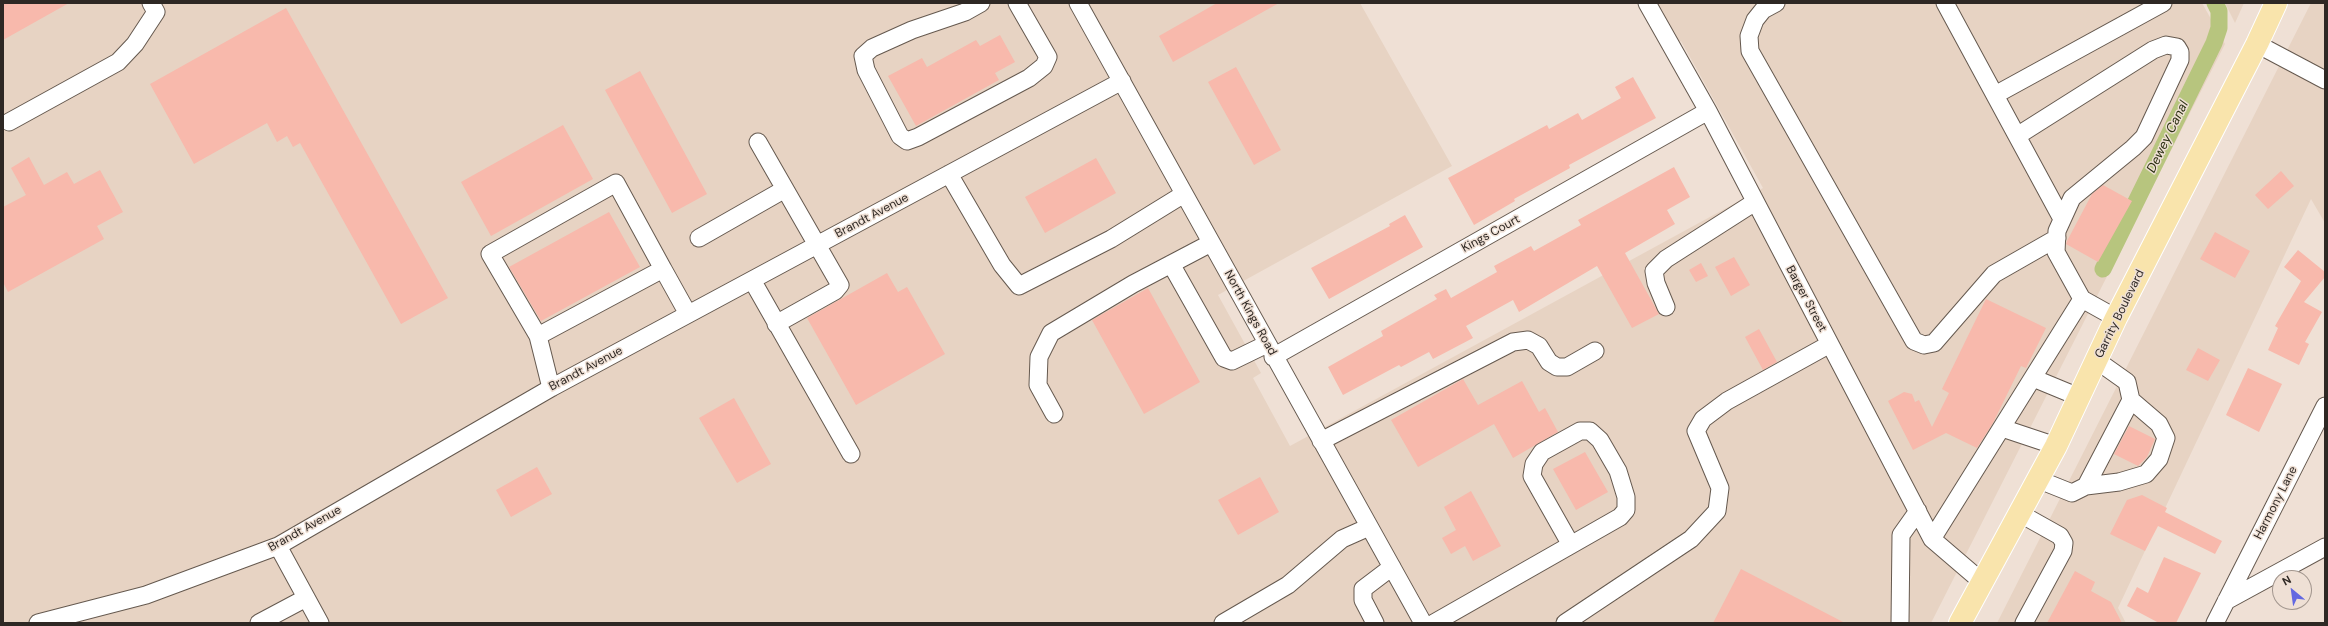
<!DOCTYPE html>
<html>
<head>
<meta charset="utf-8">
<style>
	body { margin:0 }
	#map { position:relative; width:2328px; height:626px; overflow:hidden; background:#efe0d5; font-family:"DM Sans",sans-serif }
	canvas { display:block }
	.frame { position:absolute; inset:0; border:4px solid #2e2824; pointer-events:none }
	.north { position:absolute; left:2272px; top:570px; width:40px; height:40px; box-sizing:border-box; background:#efe0d5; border:1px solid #a2968e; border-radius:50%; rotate:331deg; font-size:11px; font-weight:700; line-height:16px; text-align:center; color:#2e2824 }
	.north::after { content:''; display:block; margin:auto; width:14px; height:18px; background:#6368e1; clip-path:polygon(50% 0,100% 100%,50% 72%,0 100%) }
</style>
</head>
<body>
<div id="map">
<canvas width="2328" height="626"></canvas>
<div class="frame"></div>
<div class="north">N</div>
</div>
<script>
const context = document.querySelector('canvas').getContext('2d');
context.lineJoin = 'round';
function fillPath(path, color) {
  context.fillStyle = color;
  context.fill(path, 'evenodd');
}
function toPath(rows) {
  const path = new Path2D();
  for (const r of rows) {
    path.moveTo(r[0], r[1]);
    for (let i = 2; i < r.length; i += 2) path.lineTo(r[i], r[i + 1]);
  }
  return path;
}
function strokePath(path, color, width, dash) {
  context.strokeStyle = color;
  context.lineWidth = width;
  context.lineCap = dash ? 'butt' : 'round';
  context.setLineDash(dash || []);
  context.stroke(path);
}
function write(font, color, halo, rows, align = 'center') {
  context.font = font + ' "DM Sans",sans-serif';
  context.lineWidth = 3;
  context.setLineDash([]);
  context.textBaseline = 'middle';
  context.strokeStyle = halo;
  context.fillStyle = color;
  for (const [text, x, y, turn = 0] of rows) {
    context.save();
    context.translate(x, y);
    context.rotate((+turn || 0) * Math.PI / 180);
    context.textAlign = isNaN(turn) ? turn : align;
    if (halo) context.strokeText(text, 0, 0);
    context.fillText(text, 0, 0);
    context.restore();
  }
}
fillPath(toPath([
	[3,3,1360,3,1452,166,1218,295,1261,373,1253,378,1290,446,1763,188,1681,41,1671,46,1647,3,2202,3,2225,44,1931,623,3,623],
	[2225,3,2244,3,2235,23],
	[2311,3,2325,3,2325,223,2311,199,2118,608,2126,623,1997,623]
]), '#e7d3c3');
strokePath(toPath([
	[2103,269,2214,43,2219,28,2219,11,2215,3]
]), '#b7c57e', 17);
fillPath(toPath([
	[3,3,69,3,3,40],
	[1217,3,1279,3,1173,62,1159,36],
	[286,8,448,298,401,324,300,143,293,147,287,136,277,142,267,123,194,164,150,84],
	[1000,35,1015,62,995,73,999,80,916,126,888,76,922,58,927,67,976,40,980,46],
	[1236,67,1281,150,1254,165,1208,82],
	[640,71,707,194,672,213,605,90],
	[1633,77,1656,118,1569,165,1570,168,1514,199,1515,201,1474,225,1448,178,1547,125,1549,129,1578,113,1582,120,1621,98,1615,87],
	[563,125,593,179,491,236,461,182],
	[29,157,44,185,67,172,74,184,100,170,123,212,97,226,104,239,8,292,3,282,3,207,26,195,11,168],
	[1096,158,1116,193,1045,233,1025,197],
	[1674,167,1690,197,1667,210,1675,224,1625,253,1659,314,1632,328,1597,266,1519,312,1513,300,1466,326,1473,338,1433,359,1429,352,1401,367,1399,365,1343,395,1328,367,1383,336,1381,331,1437,299,1434,295,1446,289,1451,298,1497,272,1494,266,1531,246,1534,251,1581,225,1578,220],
	[2281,171,2294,186,2268,209,2255,195],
	[2103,185,2132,201,2098,262,2066,244,2067,241,2092,194],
	[609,212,640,267,541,321,509,267],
	[1405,215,1423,247,1329,299,1311,268,1390,226,1389,224],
	[2215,232,2250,251,2235,278,2200,259],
	[2298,250,2325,272,2325,277,2304,302,2322,312,2305,342,2309,344,2299,365,2268,350,2278,328,2275,326,2301,281,2284,267],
	[1734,257,1750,285,1731,296,1715,267],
	[1701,263,1708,276,1696,282,1689,270],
	[887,273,898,292,907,287,945,354,856,405,807,318],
	[1148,288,1200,382,1144,414,1092,320],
	[1986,299,2046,328,2026,368,2021,366,1993,423,1977,448,1946,433,1913,450,1888,401,1904,392,1912,394,1915,402,1919,400,1932,427,1949,393,1942,389],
	[1759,329,1777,362,1763,370,1745,337],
	[2198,348,2220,360,2208,381,2186,370],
	[2248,368,2282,384,2259,432,2226,415],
	[1463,379,1478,405,1522,381,1539,412,1545,408,1558,432,1513,458,1494,424,1418,467,1391,420],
	[734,398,771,464,737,483,699,418],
	[2129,426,2155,439,2147,457,2138,466,2114,454],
	[1585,452,1608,492,1576,510,1553,469],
	[537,467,552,494,511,517,496,490],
	[1260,477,1279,512,1238,535,1218,500],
	[1471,491,1501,546,1473,561,1465,546,1451,554,1442,538,1456,530,1444,507],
	[2142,495,2167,508,2165,512,2222,541,2215,554,2158,526,2145,551,2110,534,2127,500],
	[2164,557,2201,573,2176,623,2159,623,2127,606,2137,587,2148,593],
	[1741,569,1845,623,1713,623],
	[2075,571,2095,582,2091,591,2111,602,2122,623,2047,623]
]), '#f8b9ac');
const minor = toPath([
	[981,3,965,12,912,30,872,48,863,56,866,70,900,136,907,141,918,137,1029,78,1044,66,1048,57,1017,3],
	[1078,3,1423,623],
	[1647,3,1708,111,1932,539,1981,581],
	[1776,3,1763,10,1755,20,1749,36,1750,51,1914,341,1924,345,1934,343,1994,274,2057,238],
	[1945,3,2017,136,2153,50,2166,45,2177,47,2180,52,2180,60,2144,137,2133,148,2072,198,2057,231,2056,252,2082,299],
	[2257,44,2325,80],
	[1995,95,2163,3],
	[9,122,118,62,135,44,156,12,151,3],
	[2017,136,2062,219],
	[758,142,840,285,835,291,776,324],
	[949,174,1002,265,1019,286,1111,239,1184,194],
	[699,238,785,189],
	[1171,264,1224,358,1232,361,1267,344],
	[752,280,851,454],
	[1666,307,1656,283,1654,271,1666,259,1755,202],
	[538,336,490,254,616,183,663,269],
	[1273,357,1708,111],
	[2033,378,2079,397],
	[551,388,538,336,663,269,688,314],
	[1054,414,1038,385,1039,357,1051,333,1133,284,1211,243],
	[2002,428,2056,446],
	[1321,441,1513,342,1528,340,1539,346,1549,362,1557,367,1567,367,1595,351],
	[2037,479,2072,493,2086,486,2131,400,2127,382,2096,360],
	[2086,486,2119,482,2146,474,2159,459,2166,438,2159,424,2131,400],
	[2019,513,2060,536,2064,543,2063,551,2024,623],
	[1932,539,2082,299,2116,318],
	[278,546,320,623],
	[2226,601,2325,547],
	[38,623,146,595,278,546,551,388,1122,81],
	[259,623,306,598],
	[1223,623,1288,585,1342,539,1369,527],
	[1375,623,1363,600,1363,589,1392,567],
	[1434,623,1620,517,1626,510,1626,497,1618,471,1600,440,1590,431,1580,431,1542,452,1534,464,1532,476,1571,545],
	[1565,623,1691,539,1717,511,1720,488,1696,431,1703,419,1727,401,1830,344],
	[1900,623,1901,535,1918,511],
	[2215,623,2325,406]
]);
const major = toPath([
	[1960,623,2056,446,2116,318,2257,44,2276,3]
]);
strokePath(minor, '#65594f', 19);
strokePath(major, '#fff', 24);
strokePath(minor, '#fff', 17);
strokePath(major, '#f9e4ac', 22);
write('12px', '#2e2824', '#efe0d5', [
	["Brandt Avenue",872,216,-28],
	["Kings Court",1491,234,-29],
	["Barger Street",1806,299,62],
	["North Kings Road",1250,313,61],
	["Garrity Boulevard",2120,314,-64],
	["Brandt Avenue",586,369,-28],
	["Harmony Lane",2276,503,-63],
	["Brandt Avenue",305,529,-29]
]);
write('italic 13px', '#2a3011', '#efe0d5', [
	["Dewey Canal",2168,137,-64]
]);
</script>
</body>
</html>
